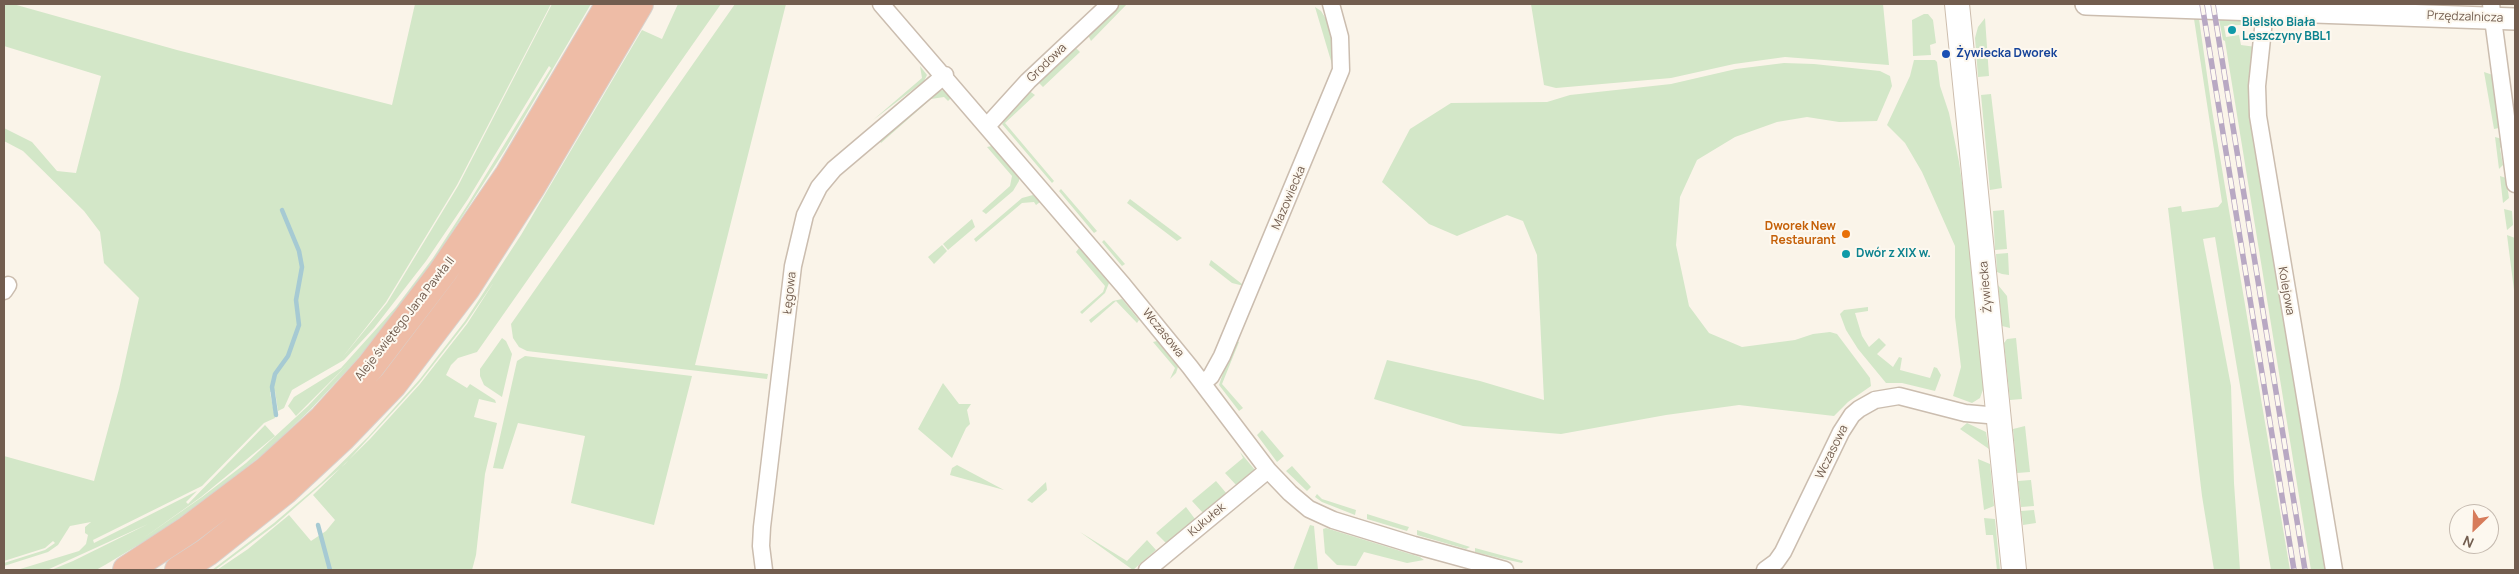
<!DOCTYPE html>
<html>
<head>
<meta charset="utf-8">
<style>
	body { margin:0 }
	#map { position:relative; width:2519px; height:574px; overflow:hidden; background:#faf4e9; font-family:Manrope,sans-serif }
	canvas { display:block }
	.frame { position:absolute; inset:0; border:5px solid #725d4f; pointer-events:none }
	.north { position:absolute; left:2449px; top:504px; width:50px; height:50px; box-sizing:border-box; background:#fdf8ef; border:1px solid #c5baaf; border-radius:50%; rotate:204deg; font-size:14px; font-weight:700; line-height:20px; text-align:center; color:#725d4f }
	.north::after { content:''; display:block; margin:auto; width:18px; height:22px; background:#d77c5b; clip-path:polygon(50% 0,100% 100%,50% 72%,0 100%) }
</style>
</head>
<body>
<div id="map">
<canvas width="2519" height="574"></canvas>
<div class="frame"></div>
<div class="north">N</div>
</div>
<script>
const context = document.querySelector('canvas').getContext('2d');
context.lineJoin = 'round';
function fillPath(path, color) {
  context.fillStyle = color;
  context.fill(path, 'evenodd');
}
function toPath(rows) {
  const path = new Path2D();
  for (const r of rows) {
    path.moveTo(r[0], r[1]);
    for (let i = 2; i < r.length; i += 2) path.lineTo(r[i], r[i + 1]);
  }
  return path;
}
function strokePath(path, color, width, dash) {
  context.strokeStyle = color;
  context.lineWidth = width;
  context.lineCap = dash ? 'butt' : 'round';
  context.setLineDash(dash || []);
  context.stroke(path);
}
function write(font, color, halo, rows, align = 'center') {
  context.font = font + ' Manrope,sans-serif';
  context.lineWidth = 4;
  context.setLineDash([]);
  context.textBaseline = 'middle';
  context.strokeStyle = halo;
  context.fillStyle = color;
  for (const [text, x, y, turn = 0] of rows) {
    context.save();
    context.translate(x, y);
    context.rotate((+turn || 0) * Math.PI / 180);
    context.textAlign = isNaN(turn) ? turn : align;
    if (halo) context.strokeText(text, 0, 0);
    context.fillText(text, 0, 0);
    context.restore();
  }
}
fillPath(toPath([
	[4,4,13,4,177,50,392,105,415,4,551,4,457,185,386,302,342,358,387,303,458,186,552,4,591,4,505,150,435,259,396,313,355,362,310,410,266,452,213,494,160,532,105,565,96,570,51,570,73,561,148,524,47,570,17,570,79,551,86,544,88,535,85,533,85,527,91,522,70,526,58,545,48,552,4,566,4,563,45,550,55,543,53,541,45,548,4,561,4,456,94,481,119,389,139,298,104,263,100,232,84,211,23,151,4,141,4,128,32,142,57,171,76,173,101,76,4,46],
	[549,66,551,68,468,204,433,258,396,307,341,368,294,397,288,406,296,416,347,365,308,406,246,463,202,497,142,539,201,497,275,436,265,425,188,504,186,502,197,491,94,543,93,540,202,486,264,423,275,418,270,392,275,391,278,411,284,408,292,390,344,360,374,328,426,261,468,199],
	[678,4,721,4,477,352,458,358,451,365,446,375,467,388,470,384,495,400,496,403,479,399,474,417,497,423,485,474,476,555,472,570,217,570,248,549,289,515,311,541,326,531,335,520,313,495,370,439,420,384,467,324,494,282,466,323,419,383,345,464,275,525,215,570,212,570,274,523,321,483,368,437,420,379,465,321,521,235,642,30,662,39],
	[735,4,786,4,695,365,768,374,767,379,527,351,519,347,513,338,511,324],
	[1117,4,1127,4,1091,41,1087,33],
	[1531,4,1883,4,1889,65,1785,57,1734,64,1671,78,1556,88,1544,85],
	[1315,7,1321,11,1334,32,1334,71],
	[1924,14,1928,14,1933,20,1936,43,1930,45,1931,55,1913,56,1912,20],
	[1985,18,1989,76,1978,77,1975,38,1978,27],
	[2194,19,2199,19,2212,110,2290,570,2271,570,2215,237,2203,239,2231,386,2234,483,2240,570,2214,570,2202,496,2168,208,2181,206,2182,212,2218,207,2222,202],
	[2219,19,2254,21,2255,24,2224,26,2226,37,2239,35,2241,45,2256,47,2330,570,2311,570,2225,41,2223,40],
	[1073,45,1080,52,1043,87,1036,80],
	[1914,60,1935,60,1937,62,1940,86,1949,113,1959,162,1968,223,1984,387,1980,398,1972,403,1953,396,1961,367,1955,317,1955,246,1922,172,1905,143,1887,125,1910,76],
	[1784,63,1814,64,1880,71,1890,76,1892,86,1877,121,1839,122,1807,117,1777,122,1735,137,1697,160,1680,197,1676,245,1689,306,1709,333,1742,347,1795,340,1813,334,1830,332,1837,334,1870,378,1871,386,1848,402,1834,416,1739,405,1666,415,1561,434,1463,426,1374,399,1387,360,1480,381,1544,400,1537,255,1523,221,1507,215,1457,236,1429,224,1382,182,1410,129,1451,103,1547,102,1570,95,1671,84,1736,69],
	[920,66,927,75,924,81,873,120,922,78],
	[2484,72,2493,75,2502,123,2499,128,2494,129],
	[944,90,951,98,948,101,944,97,931,99,881,143,879,140,937,91],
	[1028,90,1035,95,1005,123,1054,181,1052,183,1002,124,1025,91],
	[1991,94,2002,188,1990,190,1981,95],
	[2495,137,2502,139,2503,146,2500,148,2503,165,2499,169],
	[992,146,1019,178,1019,181,1013,191,986,214,982,211,1010,186,1012,176,987,147],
	[2500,176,2506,178,2509,198,2503,203],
	[1061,189,1097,231,1094,233,1059,191],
	[1033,195,1040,202,1036,205,1034,202,1022,203,976,242,974,239,1022,198],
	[1130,199,1182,238,1177,241,1127,203],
	[2504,209,2512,211,2513,225,2507,230],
	[2004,210,2007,249,1995,250,1993,211],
	[972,219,975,227,948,250,943,244],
	[2507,235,2515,238,2515,298],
	[1104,240,1125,264,1122,266,1102,242],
	[942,245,947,251,934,264,928,257],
	[1079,248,1109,283,1105,293,1082,314,1080,312,1103,292,1105,286,1076,252],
	[2008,253,2009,275,2002,274,1997,272,1996,254],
	[1211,260,1242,284,1249,283,1244,286,1232,283,1209,265],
	[1998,285,2007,296,2010,328,2002,326],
	[1122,299,1139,320,1137,323,1116,301,1091,323,1089,320,1113,301],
	[1868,307,1868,311,1855,313,1862,336,1869,347,1879,338,1886,345,1877,354,1893,367,1899,357,1902,358,1900,370,1930,378,1934,367,1937,368,1941,375,1935,391,1902,383,1886,383,1858,349,1846,330,1840,314,1844,310],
	[502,338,506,341,512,354,502,397,484,385,480,376,480,369],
	[2016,338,2022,399,2010,400,2004,343,2007,339],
	[1234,340,1239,342,1222,384,1243,408,1239,411,1219,385],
	[1157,341,1178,367,1176,373,1170,379,1175,368,1153,342],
	[525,356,692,376,654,525,571,503,585,436,518,423,503,469,493,468,517,361],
	[943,383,959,404,971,404,967,410,970,424,966,428,952,458,918,429],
	[1967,423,1986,432,1989,449,1960,429],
	[2025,426,2030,472,2017,473,2013,429],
	[1262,430,1284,456,1277,462,1257,435],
	[1240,452,1255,470,1237,486,1225,473,1243,458],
	[1978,459,1990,464,1994,506,1984,510],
	[957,465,1004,490,950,475,952,468],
	[1292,466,1311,487,1307,491,1286,471],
	[2031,480,2034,506,2021,507,2018,481],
	[1216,481,1227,494,1203,513,1192,501],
	[1046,482,1047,490,1032,503,1027,500],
	[1317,494,1322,499,1356,510,1355,515,1322,502,1315,497],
	[1186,507,1195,519,1166,543,1156,533],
	[2034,510,2036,523,2023,525,2021,511],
	[1367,514,1402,525,1409,527,1407,531,1367,519],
	[1984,518,1995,519,2000,570,1997,570,1993,535,1986,535],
	[1310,525,1314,526,1318,570,1293,570],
	[1326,528,1420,557,1424,560,1407,563,1364,552,1356,566,1337,565,1325,553,1323,529],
	[1417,530,1470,547,1466,549,1417,535],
	[1080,532,1127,561,1147,540,1156,550,1133,570],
	[1475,548,1523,561,1522,563,1499,558,1475,552]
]), '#d3e7c8');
strokePath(toPath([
	[276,415,272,387,275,374,288,356,299,325,296,300,302,267,299,251,282,210],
	[318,525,330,570]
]), '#a6cad3', 4.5);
const minor = toPath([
	[881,4,1123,285,1190,367,1268,470,1290,493,1309,509,1333,520,1414,545,1505,570],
	[2491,4,2515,184],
	[2265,10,2257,86,2258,116,2334,570],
	[988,125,1028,81,1110,4],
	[4,291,8,285],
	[1203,383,1211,376,1222,356,1341,70,1340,37,1331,4],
	[764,570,761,546,762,527,793,266,805,215,819,187,834,169,945,75],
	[1147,570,1268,470],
	[1765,570,1776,562,1783,552,1841,432,1852,415,1859,409,1875,400,1899,396,1965,413,1999,416]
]);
const tertiary = toPath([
	[2086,4,2515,19]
]);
const secondary = toPath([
	[1957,4,2014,570]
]);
const motorway = toPath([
	[127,570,188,530,266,471,323,419,370,367,442,273,509,175,610,4],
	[179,570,207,552,285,490,341,438,393,384,466,288,531,187,639,4]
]);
strokePath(minor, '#cbbdaf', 19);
strokePath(tertiary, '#cbbdaf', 24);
strokePath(secondary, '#cdbdad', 26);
strokePath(motorway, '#d8d2ce', 30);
strokePath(minor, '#fff', 16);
strokePath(tertiary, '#fff', 21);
strokePath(secondary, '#fff', 24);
strokePath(motorway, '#eebca6', 28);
const rail = toPath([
	[2202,4,2294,570],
	[2213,4,2305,570]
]);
strokePath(rail, '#b8a8c3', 5.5);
strokePath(rail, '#fdf8ef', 4, [11]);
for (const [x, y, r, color] of [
	[2232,30,5,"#0f9aa8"],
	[1946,54,5,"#1a4fb4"],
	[1846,234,5,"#e8710a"],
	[1846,254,5,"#0f9aa8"]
]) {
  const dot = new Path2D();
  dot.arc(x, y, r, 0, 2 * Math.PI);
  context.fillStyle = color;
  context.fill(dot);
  strokePath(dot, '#fdf8ef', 2);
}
write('12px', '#725d4f', '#fdf8ef', [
	["Przędzalnicza",2465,17,2],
	["Grodowa",1047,63,-44],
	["Mazowiecka",1289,198,-67],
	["Żywiecka",1986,287,-95],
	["Kolejowa",2286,291,80],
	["Łęgowa",790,293,-84],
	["Aleje świętego Jana Pawła II",405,319,-52],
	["Wczasowa",1163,333,51],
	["Wczasowa",1832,452,-64],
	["Kukułek",1207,520,-40]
]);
write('bold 12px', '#0d838f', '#fdf8ef', [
	["Bielsko Biała",2242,23],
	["Leszczyny BBL1",2242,37],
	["Dwór z XIX w.",1856,254]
], 'left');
write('bold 12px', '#164399', '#fdf8ef', [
	["Żywiecka Dworek",1956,54]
], 'left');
write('bold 12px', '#c56008', '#fdf8ef', [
	["Dworek New",1836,227],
	["Restaurant",1836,241]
], 'right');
</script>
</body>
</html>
